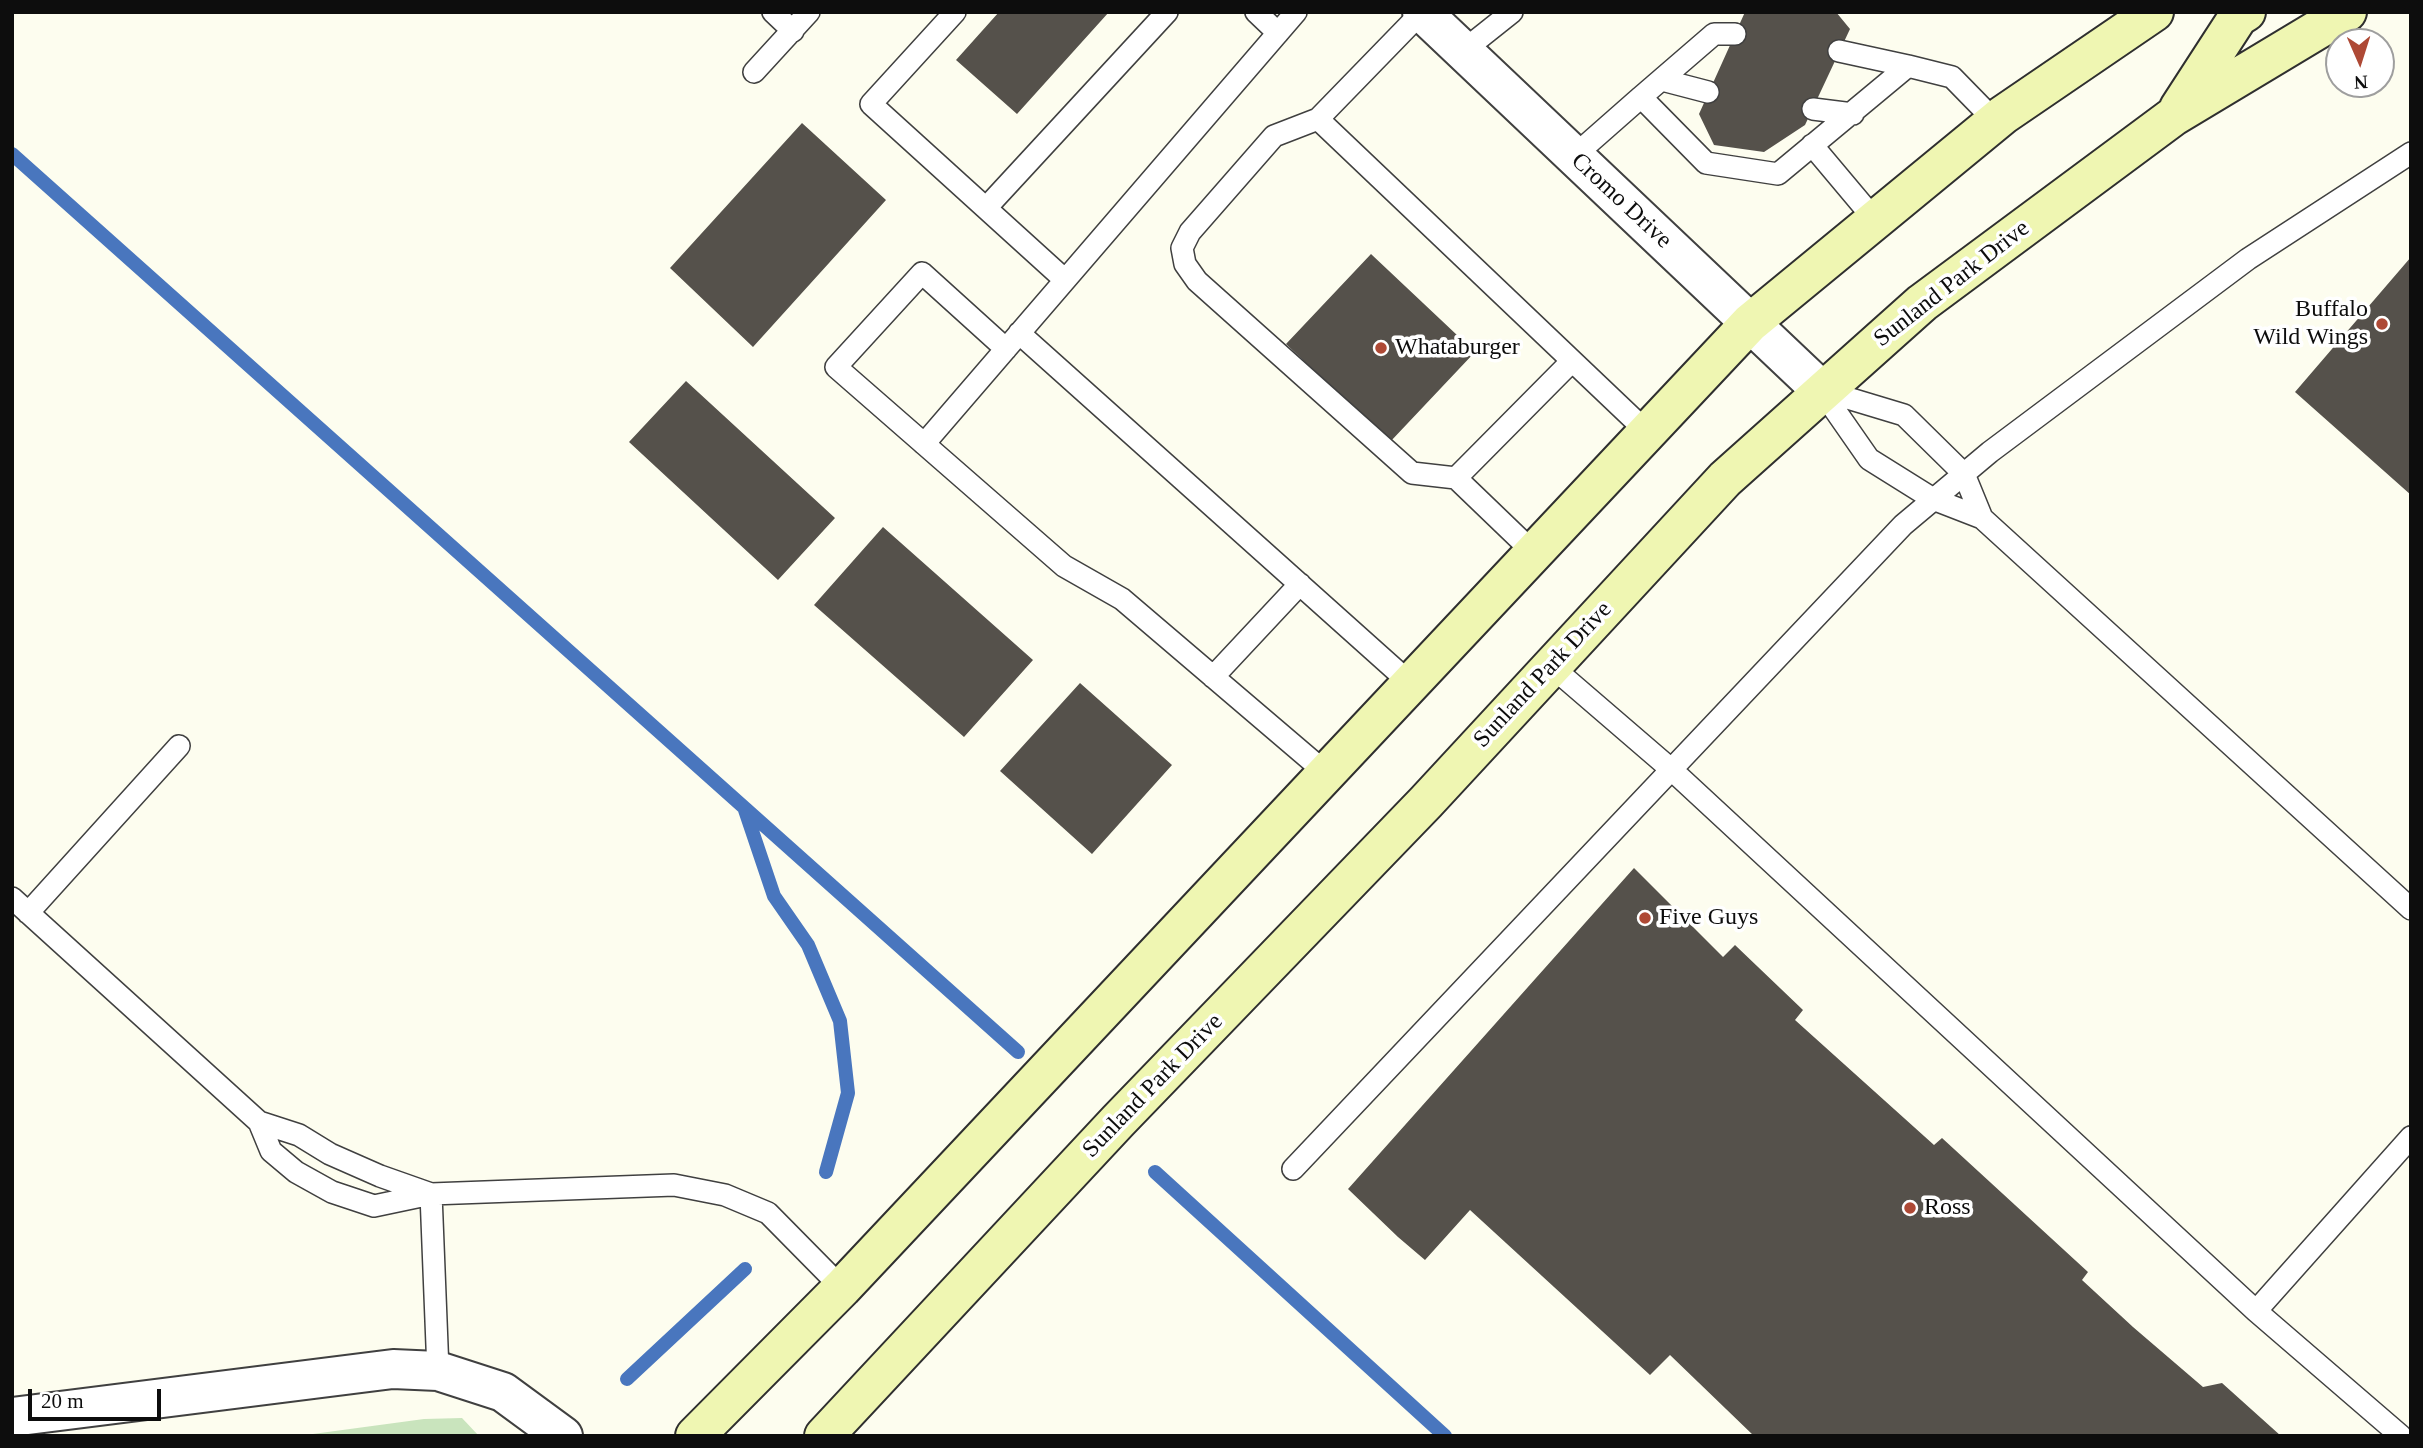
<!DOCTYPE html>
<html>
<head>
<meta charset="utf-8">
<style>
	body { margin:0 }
	#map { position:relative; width:2423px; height:1448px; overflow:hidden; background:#fdfdef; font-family:"Times New Roman",serif }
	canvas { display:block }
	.frame { position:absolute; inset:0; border:14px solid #0d0d0d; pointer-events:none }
	.north { position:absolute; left:2325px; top:28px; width:70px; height:70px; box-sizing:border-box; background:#fff; border:2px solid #9e9e9e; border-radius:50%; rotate:177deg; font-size:19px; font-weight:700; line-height:28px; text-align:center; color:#0d0d0d }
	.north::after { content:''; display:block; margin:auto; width:24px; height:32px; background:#ae4935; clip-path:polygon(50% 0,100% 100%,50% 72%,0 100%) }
	.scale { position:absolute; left:28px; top:1389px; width:133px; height:32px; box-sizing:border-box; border:4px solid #0d0d0d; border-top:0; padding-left:9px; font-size:21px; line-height:24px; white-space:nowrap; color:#0d0d0d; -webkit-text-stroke:5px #fff; paint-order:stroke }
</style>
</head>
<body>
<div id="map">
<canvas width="2423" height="1448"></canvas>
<div class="frame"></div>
<div class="north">N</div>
<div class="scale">20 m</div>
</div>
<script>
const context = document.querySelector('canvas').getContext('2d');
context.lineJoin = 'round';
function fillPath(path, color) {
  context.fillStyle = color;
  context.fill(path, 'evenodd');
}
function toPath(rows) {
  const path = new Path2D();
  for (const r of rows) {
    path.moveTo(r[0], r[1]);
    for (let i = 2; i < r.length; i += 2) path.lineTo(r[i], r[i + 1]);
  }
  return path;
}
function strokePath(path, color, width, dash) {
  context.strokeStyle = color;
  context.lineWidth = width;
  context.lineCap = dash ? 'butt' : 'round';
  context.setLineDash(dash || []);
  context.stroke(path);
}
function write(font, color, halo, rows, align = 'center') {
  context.font = font + ' "Times New Roman",serif';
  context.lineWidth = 7;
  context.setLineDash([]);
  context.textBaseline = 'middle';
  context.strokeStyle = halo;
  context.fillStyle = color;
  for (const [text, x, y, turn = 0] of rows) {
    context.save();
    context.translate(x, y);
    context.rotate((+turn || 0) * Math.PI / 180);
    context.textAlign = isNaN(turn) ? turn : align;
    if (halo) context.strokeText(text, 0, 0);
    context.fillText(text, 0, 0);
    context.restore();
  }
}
fillPath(toPath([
	[462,1418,479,1436,298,1436,424,1419]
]), '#c9e4bd');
strokePath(toPath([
	[12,154,1018,1052],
	[745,810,774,896,808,945,840,1021,848,1093,826,1172],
	[1155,1172,1445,1436],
	[627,1379,745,1269]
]), '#4976be', 14);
fillPath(toPath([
	[999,12,1109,12,1017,114,956,60],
	[1745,12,1836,12,1850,29,1805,125,1764,152,1714,145,1699,114],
	[802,123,886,200,753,347,670,268],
	[1371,254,1475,352,1390,442,1286,344],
	[2411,257,2411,495,2295,392],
	[686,381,835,518,778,580,629,442],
	[883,527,1033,660,964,737,814,605],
	[1080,683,1172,765,1092,854,1000,771],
	[1634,868,1723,957,1735,945,1803,1010,1795,1020,1934,1145,1942,1138,2088,1272,2082,1280,2133,1327,2203,1387,2222,1383,2281,1436,1754,1436,1670,1355,1650,1375,1470,1210,1425,1260,1398,1237,1348,1189]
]), '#55514b');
const service = toPath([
	[773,12,793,31],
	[955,12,871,104,1065,280],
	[1256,12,1278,33],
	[1422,12,1318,119,1647,432],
	[1463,51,1512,12],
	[1839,51,1908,66],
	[754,72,809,12],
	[1662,80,1708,92],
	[1641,97,1714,34,1735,34],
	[1813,109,1853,114],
	[1318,119,1274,136,1190,232,1182,248,1185,264,1197,281,1412,473,1456,478],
	[1812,145,1875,220],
	[1574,156,1641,97,1706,163,1778,174,1908,66,1952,77,1995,121],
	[986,208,1167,12],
	[1019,333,1410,683],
	[1006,349,922,273,836,367,1064,566,1122,599,1326,773],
	[1821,390,1869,459,1933,499,1982,518,2411,909],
	[1821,390,1904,415,1964,474,1982,518],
	[924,444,1296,12],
	[1534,553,1456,478,1572,361],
	[1551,666,1673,771,2256,1311,2401,1436],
	[1213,677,1300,584],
	[12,898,259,1122],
	[28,913,179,746],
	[259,1122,299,1135,330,1154,380,1176,431,1194,374,1206,332,1192,296,1172,271,1151,259,1122],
	[1293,1169,1903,525,1990,452,2248,259,2411,153],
	[2256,1311,2411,1137],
	[438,1371,431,1194,674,1185,725,1195,768,1213,842,1288]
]);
const minor = toPath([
	[12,1417,393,1369,438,1371,503,1392,563,1436]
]);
const tertiary = toPath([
	[1422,12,1821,390]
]);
const secondary = toPath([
	[2179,108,2238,17,2246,12],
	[695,1436,842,1288,1750,323,2003,115,2154,12],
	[824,1436,1118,1121,1426,802,1725,479,1922,303,2174,116,2347,12]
]);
strokePath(service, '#404040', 24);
strokePath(minor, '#404040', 42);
strokePath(tertiary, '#404040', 42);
strokePath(secondary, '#2f2f2f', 42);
strokePath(service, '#fff', 21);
strokePath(minor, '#fff', 38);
strokePath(tertiary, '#fff', 38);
strokePath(secondary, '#eff6b2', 38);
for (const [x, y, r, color] of [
	[2382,324,7,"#ae4935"],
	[1381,348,7,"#ae4935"],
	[1645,918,7,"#ae4935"],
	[1910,1208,7,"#ae4935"]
]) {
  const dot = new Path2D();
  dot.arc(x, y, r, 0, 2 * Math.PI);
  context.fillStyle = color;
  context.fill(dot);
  strokePath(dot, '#fff', 2.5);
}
write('24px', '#0d0d0d', '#fff', [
	["Cromo Drive",1621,201,43],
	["Sunland Park Drive",1952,284,-38],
	["Sunland Park Drive",1543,675,-47],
	["Sunland Park Drive",1153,1086,-46]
]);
write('24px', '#0d0d0d', '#fff', [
	["Buffalo",2368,310,"right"],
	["Wild Wings",2368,338,"right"],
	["Whataburger",1395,348],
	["Five Guys",1659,918],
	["Ross",1924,1208]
], 'left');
</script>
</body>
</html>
